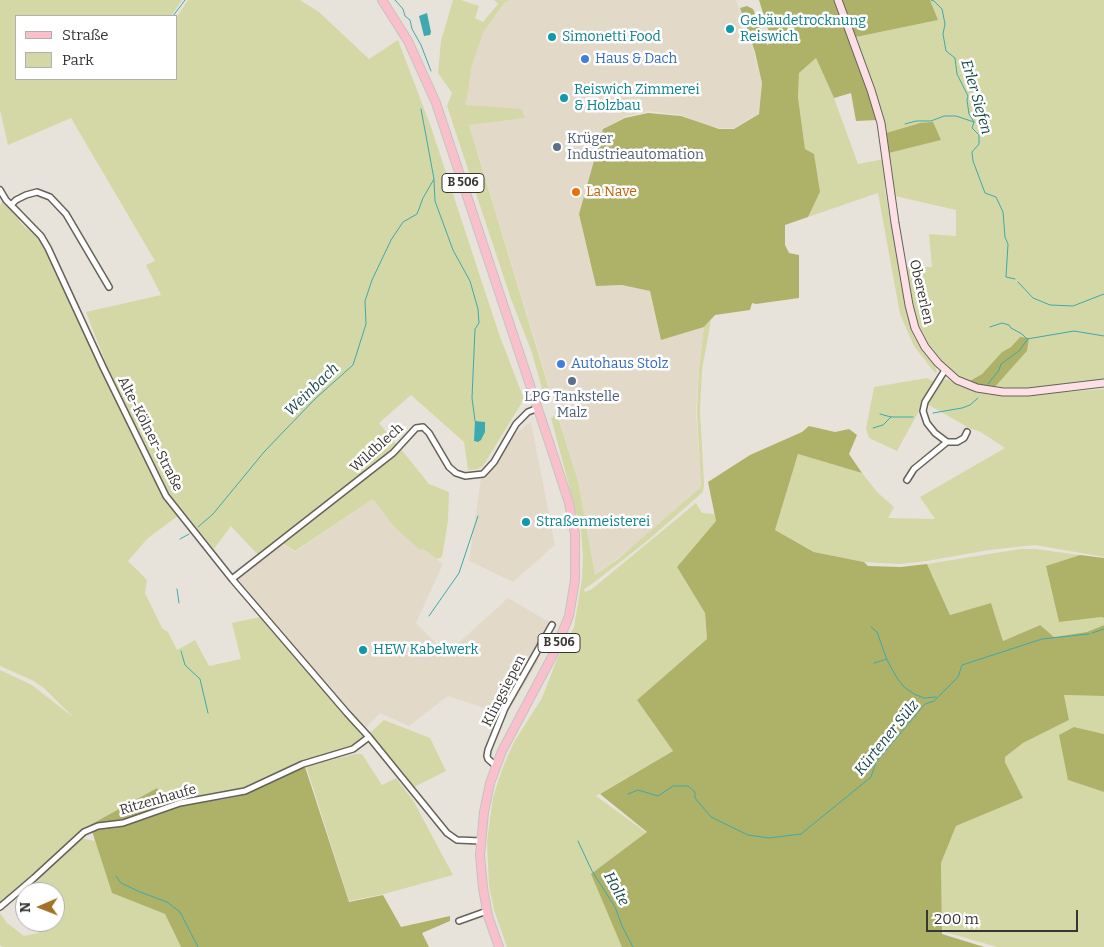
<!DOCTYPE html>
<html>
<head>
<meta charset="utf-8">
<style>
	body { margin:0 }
	#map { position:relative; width:1104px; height:947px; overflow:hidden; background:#e8e3da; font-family:Bitter,serif }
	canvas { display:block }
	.legend { position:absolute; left:15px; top:15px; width:162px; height:65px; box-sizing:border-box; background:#fff; border:1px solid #afafad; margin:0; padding:6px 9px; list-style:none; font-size:15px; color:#383633 }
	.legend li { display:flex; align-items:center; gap:10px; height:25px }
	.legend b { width:25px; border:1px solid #afafad }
	.north { position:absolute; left:15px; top:882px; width:50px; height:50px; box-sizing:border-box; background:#fff; border:1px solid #afafad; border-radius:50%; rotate:269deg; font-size:14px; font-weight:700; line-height:20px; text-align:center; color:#383633 }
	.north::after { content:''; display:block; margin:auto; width:18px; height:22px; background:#a27327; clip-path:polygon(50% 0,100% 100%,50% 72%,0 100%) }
	.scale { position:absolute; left:926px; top:910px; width:152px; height:22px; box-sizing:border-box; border:2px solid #383633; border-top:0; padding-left:6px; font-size:15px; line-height:18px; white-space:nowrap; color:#383633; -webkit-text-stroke:4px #fff; paint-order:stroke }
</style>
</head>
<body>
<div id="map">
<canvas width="1104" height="947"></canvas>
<ul class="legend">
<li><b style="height:6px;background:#f9c0cc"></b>Straße</li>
<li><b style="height:14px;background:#d4d8a6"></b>Park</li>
</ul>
<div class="north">N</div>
<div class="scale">200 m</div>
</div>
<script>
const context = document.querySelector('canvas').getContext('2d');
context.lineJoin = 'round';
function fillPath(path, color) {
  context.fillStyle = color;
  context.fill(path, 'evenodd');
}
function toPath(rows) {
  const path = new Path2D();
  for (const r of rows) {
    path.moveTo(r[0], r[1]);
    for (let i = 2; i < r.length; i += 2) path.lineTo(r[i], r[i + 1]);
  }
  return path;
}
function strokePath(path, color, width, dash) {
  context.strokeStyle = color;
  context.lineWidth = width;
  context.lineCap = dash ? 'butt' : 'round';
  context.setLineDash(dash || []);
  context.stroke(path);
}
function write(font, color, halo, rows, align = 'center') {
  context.font = font + ' Bitter,serif';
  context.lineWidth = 5;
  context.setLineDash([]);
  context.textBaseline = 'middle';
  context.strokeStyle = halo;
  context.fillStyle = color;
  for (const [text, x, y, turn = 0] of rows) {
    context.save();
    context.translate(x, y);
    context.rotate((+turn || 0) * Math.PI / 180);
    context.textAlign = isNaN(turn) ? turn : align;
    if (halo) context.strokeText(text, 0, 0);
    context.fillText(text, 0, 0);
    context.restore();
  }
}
fillPath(toPath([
	[510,0,736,0,754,52,762,83,759,113,734,128,720,128,708,126,681,115,648,111,627,116,604,128,579,214,596,286,622,285,650,291,661,340,704,327,699,368,696,411,701,487,638,543,595,575,578,481,469,124,525,118,466,105,472,65,483,33,504,3],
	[531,422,555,545,513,582,469,561,481,478,495,467,516,433],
	[373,499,394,527,443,564,416,623,446,654,508,598,554,625,538,657,538,662,506,715,448,696,409,726,380,713,362,732,232,579,282,544,295,552]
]), '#e2d9c9');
fillPath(toPath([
	[0,0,182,0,171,16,16,16,16,79,176,79,176,18,188,0,300,0,319,12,369,59,398,40,431,127,499,334,524,399,483,466,478,469,468,470,464,442,411,395,379,423,397,445,387,455,259,556,231,526,214,549,170,495,107,366,86,312,161,295,146,265,155,261,71,118,8,145,0,110],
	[453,0,461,0,479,6,475,18,483,22,498,4,494,0,510,0,504,3,483,33,472,65,466,105,521,109,525,118,469,125,551,395,544,395,531,350,511,299,447,106,452,93,438,73,441,41],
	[930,0,1104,0,1104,381,1029,390,993,389,1027,351,1020,337,1011,347,1002,352,982,374,968,382,958,378,947,369,927,347,918,328,905,267,932,267,929,234,956,236,956,210,895,196,889,153,941,140,920,123,886,133,877,98,856,37,938,20],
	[816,58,834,98,858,164,884,159,885,191,906,306,922,347,935,366,937,372,935,373,914,346,900,314,878,193,808,217,820,192,805,149,798,96,799,73],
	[5,199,23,217,19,221,26,228,38,235,94,355,163,497,179,515,148,538,128,561,147,580,145,593,162,628,168,632,177,650,195,640,209,666,241,659,232,623,260,617,362,735,363,740,351,747,303,762,245,789,179,801,157,788,90,825,0,904,0,670,32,685,74,718,45,689,34,681,0,666,0,205],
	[711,320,702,370,700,411,704,484,703,492,647,541,592,584,584,589,585,592,592,589,696,503,702,513,714,514,716,521,677,567,705,613,707,639,637,700,673,751,596,796,647,833,622,947,507,947,494,910,489,886,487,842,493,797,503,767,514,742,542,698,557,659,574,627,582,579,583,557,581,531,551,418,557,414,578,481,595,575,618,559,701,487,697,411,699,368,704,327],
	[927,378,935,382,897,451,869,438,866,429,874,387],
	[946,379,975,391,1002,395,1028,395,1104,389,1104,557,1035,545,989,550,927,561,899,564,864,562,815,552,775,530,798,454,862,473,878,493,894,507,888,518,935,519,920,497,1005,448,979,431,971,429,927,404,940,382],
	[400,448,429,484,449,492,448,521,442,557,437,559,423,549,420,550,394,527,373,499,295,551,282,543,382,465],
	[1020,549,1036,549,1080,555,1047,566,1059,622,1102,617,1104,618,1104,625,1087,632,1054,637,1039,625,1003,641,991,603,950,615,927,564],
	[1064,695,1104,696,1104,734,1074,727,1068,780,1104,792,1104,947,997,947,942,931,941,863,956,826,1023,798,1005,762,1005,757,1023,743,1069,720],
	[384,720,430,738,446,771,414,787,370,733],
	[355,754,362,754,382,785,396,778,414,802,453,875,384,894,349,901,306,766],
	[81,838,95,841,112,893,165,914,181,947,2,947,0,945,0,913,7,923,24,936,38,933,45,922,55,922,55,892,43,892,34,881]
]), '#d4d8a6');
fillPath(toPath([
	[759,0,834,0,878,120,856,121,851,93,834,98,816,58,799,73,798,97,805,149,814,154,820,192,808,217,785,225,785,245,789,253,799,255,799,298,756,304,752,303,750,310,715,315,704,327,661,340,650,291,622,285,596,286,579,214,603,129,625,118,648,113,681,116,719,129,734,129,759,114,762,83,755,52,740,8,747,6,753,9,767,45,772,42],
	[842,0,930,0,938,20,856,37],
	[933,122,941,140,889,153,886,133,920,123],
	[1020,337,1029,338,1027,351,993,389,968,382,982,374,1002,352,1011,347],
	[809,426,835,432,849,429,857,435,849,454,862,473,798,454,775,530,814,552,864,562,868,566,901,567,927,564,950,615,991,603,1003,641,1040,625,1054,637,1087,632,1104,625,1104,696,1064,695,1069,720,1023,743,1005,757,1005,762,1023,798,956,826,941,863,942,934,984,947,622,947,591,874,647,832,600,794,673,751,637,700,707,639,705,613,677,567,716,521,708,482,750,455,802,432],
	[1080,555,1104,558,1104,618,1102,617,1059,622,1046,566],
	[1074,727,1104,734,1104,792,1068,780,1059,735],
	[305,767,349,902,383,895,401,927,450,916,450,921,422,933,429,947,181,947,165,914,112,893,90,825,157,788,171,808,180,804,225,799,246,794]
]), '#aeb168');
fillPath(toPath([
	[427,13,431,32,430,35,424,36,419,16],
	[475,421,485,422,485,432,481,440,478,442,474,441]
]), '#3ea9ae');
strokePath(toPath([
	[395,0,403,9,405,16,410,20,412,29,421,45,431,71],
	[931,0,934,1,942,9,945,24,943,34,946,51,955,58,957,74,968,96,967,100,969,114,974,122,972,128,979,135,979,144,972,152,973,161,985,193,996,197,1003,212,1005,237,1008,244,1006,277,1015,279],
	[173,16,185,0],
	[905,124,916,121,931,121,944,116,956,116,974,122],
	[434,180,435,201,453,250,470,281,478,309,479,323,475,329,472,398,475,421],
	[1018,282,1033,298,1050,305,1073,306,1104,294],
	[990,327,1002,323,1009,325,1011,328,1022,334,1027,339,1074,331,1104,336],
	[988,384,999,370,1001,364,1019,351,1027,340],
	[933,413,962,408,970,405,978,398],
	[880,414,891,417,913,417],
	[873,428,883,425,891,417],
	[198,527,213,514,264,452,285,430,316,398,353,365,366,324,365,301,372,280,391,240,403,222,417,214,423,198,434,179,421,109],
	[180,539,189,534],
	[177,589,179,603],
	[429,616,459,573,478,516],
	[871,627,877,632,887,660,897,678,904,687,914,694,924,698,936,697],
	[1092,633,1104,629],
	[181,651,185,665,200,679,208,713],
	[874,663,887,659],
	[628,794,638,790,658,796,673,786,688,786,695,792,695,798,711,817,748,835,769,838,801,834,871,777,876,762,925,704,934,701,958,677,962,665,1042,639,1089,634],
	[578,841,592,871,615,907,622,926,633,947],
	[116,876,121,883,140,892,167,902,180,912,198,947]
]), '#3ea9ae', 1);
const street = toPath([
	[0,190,6,200,41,236,48,248,103,367,166,496,232,579,347,713,369,737,447,833,457,840,481,841],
	[11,205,16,200,26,195,37,192,50,197,66,214,109,287],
	[945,370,925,402,923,411,927,423,935,433,947,442,957,442,964,438,967,432],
	[907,480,914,469,947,442],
	[232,579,393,453,416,428,423,427,429,433,449,467,456,473,465,476,483,474,494,462,516,424,528,412,538,408],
	[496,766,488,759,487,756,488,750,505,708,552,625],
	[0,907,34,878,84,832,98,826,123,823,180,803,245,791,303,764,353,749,369,737],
	[459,921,487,911]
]);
const secondary = toPath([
	[838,0,871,90,881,123,895,223,909,305,915,328,925,347,938,363,957,380,977,388,1003,392,1028,392,1104,383]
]);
const primary = toPath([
	[382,0,408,41,436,103,549,442,569,503,575,534,575,580,569,616,555,651,502,751,490,783,484,812,480,855,483,888,488,916,499,947]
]);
strokePath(street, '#66625a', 8);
strokePath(secondary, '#66625a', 9);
strokePath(primary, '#c3c3c2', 10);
strokePath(street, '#fff', 5);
strokePath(secondary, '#fce0e6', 7);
strokePath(primary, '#f9c0cc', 8);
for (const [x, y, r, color] of [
	[730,29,5,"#0f9aa8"],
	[552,37,5,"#0f9aa8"],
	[585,59,5,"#3f7fe0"],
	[564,98,5,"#0f9aa8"],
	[557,147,5,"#5c6f8a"],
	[576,192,5,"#e8710a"],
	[561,364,5,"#3f7fe0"],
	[572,381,5,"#5c6f8a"],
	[526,522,5,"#0f9aa8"],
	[363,650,5,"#0f9aa8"]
]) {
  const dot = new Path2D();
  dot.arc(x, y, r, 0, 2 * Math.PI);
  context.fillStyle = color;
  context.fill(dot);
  strokePath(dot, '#fff', 2);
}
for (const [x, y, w] of [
	[463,183,42],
	[559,643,42]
]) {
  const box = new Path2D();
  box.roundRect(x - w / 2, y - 9.5, w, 19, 4);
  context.fillStyle = '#fff';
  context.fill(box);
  strokePath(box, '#383633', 1);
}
write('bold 12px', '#383633', null, [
	["B 506",463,183],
	["B 506",559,643]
]);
write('14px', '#0d838f', '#fff', [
	["Gebäudetrocknung",740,21],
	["Reiswich",740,37],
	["Simonetti Food",562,37],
	["Reiswich Zimmerei",574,90],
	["& Holzbau",574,106],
	["Straßenmeisterei",536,522],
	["HEW Kabelwerk",373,650]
], 'left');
write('14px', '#366cbe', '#fff', [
	["Haus & Dach",595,59],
	["Autohaus Stolz",571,364]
], 'left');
write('14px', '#4e5e75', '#fff', [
	["Krüger",567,139],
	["Industrieautomation",567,155],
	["LPG Tankstelle",572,397,"center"],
	["Malz",572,413,"center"]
], 'left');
write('14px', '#c56008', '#fff', [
	["La Nave",586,192]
], 'left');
write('14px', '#383633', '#fff', [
	["Obererlen",921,292,77],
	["Alte-Kölner-Straße",150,434,63],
	["Wildblech",377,448,-42],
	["Klingsiepen",504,691,-63],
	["Ritzenhaufe",158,800,-16]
]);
write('italic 15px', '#174749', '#fff', [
	["Erler Siefen",976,97,74],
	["Weinbach",312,390,-44],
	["Kürtener Sülz",887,738,-51],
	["Holte",616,889,61]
]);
</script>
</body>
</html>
